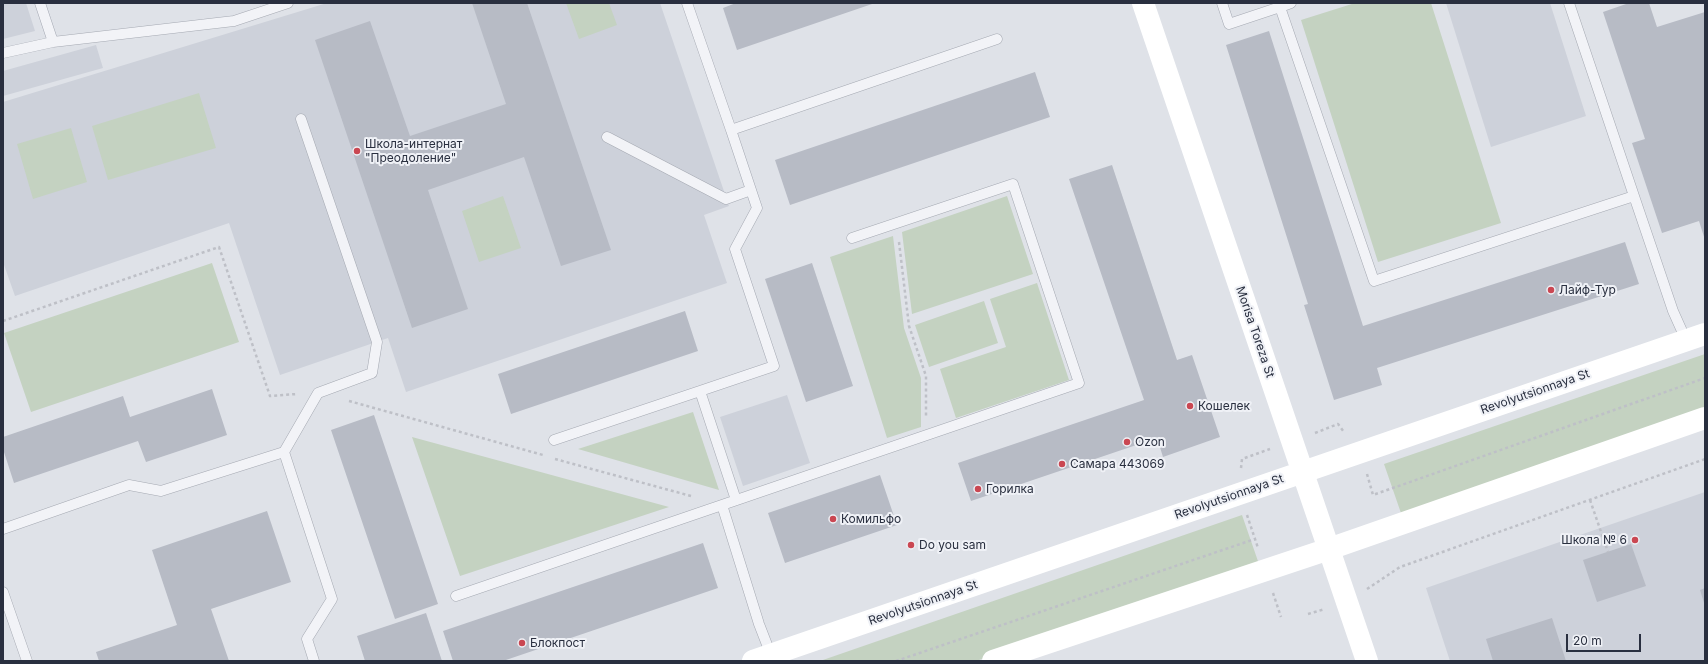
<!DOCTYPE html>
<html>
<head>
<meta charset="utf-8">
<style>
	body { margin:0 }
	#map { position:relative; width:1708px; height:664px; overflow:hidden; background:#dfe2e8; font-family:Inter,sans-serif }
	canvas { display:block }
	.frame { position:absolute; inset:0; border:4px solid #292f3f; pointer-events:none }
	.scale { position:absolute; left:1566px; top:634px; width:75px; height:18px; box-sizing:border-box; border:2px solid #292f3f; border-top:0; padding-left:5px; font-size:12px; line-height:14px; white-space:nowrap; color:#292f3f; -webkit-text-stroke:3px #eff1f6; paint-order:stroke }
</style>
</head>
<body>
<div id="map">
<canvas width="1708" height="664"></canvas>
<div class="frame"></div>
<div class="scale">20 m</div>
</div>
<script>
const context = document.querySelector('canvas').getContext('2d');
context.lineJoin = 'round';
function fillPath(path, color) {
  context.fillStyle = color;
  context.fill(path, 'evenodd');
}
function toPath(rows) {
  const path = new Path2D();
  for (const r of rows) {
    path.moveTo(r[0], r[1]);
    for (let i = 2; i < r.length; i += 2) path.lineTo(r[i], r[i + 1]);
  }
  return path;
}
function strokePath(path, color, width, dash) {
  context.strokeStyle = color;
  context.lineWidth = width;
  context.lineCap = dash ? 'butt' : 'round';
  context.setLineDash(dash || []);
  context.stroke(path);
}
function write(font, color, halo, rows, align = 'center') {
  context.font = font + ' Inter,sans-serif';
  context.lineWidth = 4;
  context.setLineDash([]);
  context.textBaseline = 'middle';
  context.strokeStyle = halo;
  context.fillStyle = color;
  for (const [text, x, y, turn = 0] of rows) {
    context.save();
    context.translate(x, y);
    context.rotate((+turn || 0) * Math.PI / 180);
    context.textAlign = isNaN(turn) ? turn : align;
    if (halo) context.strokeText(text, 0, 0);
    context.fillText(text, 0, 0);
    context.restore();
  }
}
fillPath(toPath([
	[3,3,26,3,35,31,3,39],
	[327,3,660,3,729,206,704,215,727,283,406,392,388,338,280,375,229,223,15,296,3,262,3,102],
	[1446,3,1550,3,1586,116,1491,147],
	[96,45,103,68,3,96,3,71],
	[787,395,810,463,743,486,720,417],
	[1705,492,1705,661,1450,661,1426,588]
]), '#cdd1da');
fillPath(toPath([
	[566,3,609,3,617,25,579,39],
	[1355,3,1431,3,1501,223,1378,262,1301,20],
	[199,93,216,148,108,180,92,126],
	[71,128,87,182,33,199,17,144],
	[503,196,521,248,479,262,462,211],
	[1007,196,1033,274,912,314,902,232],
	[893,236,904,328,921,378,921,427,887,438,830,257],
	[212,263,239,342,31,412,4,333],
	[1037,283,1069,380,956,418,940,369,1006,347,990,299],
	[984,301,998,343,929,367,915,325],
	[1705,354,1705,410,1402,516,1384,464],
	[693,412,719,490,578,449],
	[412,437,669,507,460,576],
	[1242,515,1260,567,976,661,820,661]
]), '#c4d2c1');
fillPath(toPath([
	[472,3,527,3,611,250,561,266,524,157,428,190,468,309,412,328,315,40,370,21,410,136,506,104],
	[736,3,875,3,737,50,723,8],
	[1629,3,1649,3,1657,27,1705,12,1705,240,1699,221,1662,233,1632,143,1645,139,1603,12],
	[1269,31,1363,326,1625,242,1639,284,1377,368,1382,385,1334,400,1304,305,1308,304,1226,45],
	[1035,72,1050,117,790,205,775,160],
	[1112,165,1177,360,1192,355,1220,437,1163,457,1157,438,971,501,958,463,1144,400,1069,179],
	[812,263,853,386,806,402,765,279],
	[685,311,698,351,511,414,498,374],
	[212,389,227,435,146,462,138,441,14,483,3,449,3,437,123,396,130,417],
	[374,415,438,604,395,619,331,430],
	[880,475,897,525,785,563,768,513],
	[267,511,291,582,211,609,229,661,99,661,96,652,177,625,152,550],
	[703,543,718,588,503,661,453,661,443,631],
	[1631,544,1646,586,1597,602,1583,560],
	[1705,588,1705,606,1700,590],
	[426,613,442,661,365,661,357,636],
	[1552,618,1566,661,1493,661,1486,639]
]), '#b7bbc5');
const lane = toPath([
	[40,3,53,42],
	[687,3,731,130,997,39],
	[1222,3,1229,24,1280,7,1374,281,1634,196,1673,311,1686,340],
	[1569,3,1634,196],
	[1280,7,1291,3],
	[3,53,53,42,234,21,288,3],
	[607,137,726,199,751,190],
	[700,391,774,366,735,249,757,208,731,130],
	[554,440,700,391,736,500],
	[284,452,318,393,372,373,377,342,301,119],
	[3,529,129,485,161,491,284,452,332,599,307,639,314,661],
	[3,592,27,661],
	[456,596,722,505],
	[771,655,759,624,722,505,1079,383,1013,184,852,238]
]);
strokePath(lane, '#a5a9b2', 11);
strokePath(toPath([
	[899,242,909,326,926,376,926,417],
	[3,321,219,247,270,396,297,394],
	[349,401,543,455],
	[1315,433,1338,424,1344,432],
	[555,459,691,496],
	[1241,468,1242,459,1270,449],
	[1367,474,1373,495,1705,378],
	[1590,500,1608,552],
	[1247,515,1258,548],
	[1367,589,1400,567,1705,459],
	[1273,593,1281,617],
	[1308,614,1325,609],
	[896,661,1255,539]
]), '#bec0c7', 2.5, [3, 3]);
strokePath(lane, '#f2f3f7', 10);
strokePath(toPath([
	[1143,3,1367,661],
	[753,661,1705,334],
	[993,661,1329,549,1705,418]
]), '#fff', 22);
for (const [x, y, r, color] of [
	[357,151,4,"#ca4752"],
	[1551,290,4,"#ca4752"],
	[1190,406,4,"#ca4752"],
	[1127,442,4,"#ca4752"],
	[1062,464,4,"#ca4752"],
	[978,489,4,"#ca4752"],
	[833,519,4,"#ca4752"],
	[1635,540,4,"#ca4752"],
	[911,545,4,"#ca4752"],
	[522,643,4,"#ca4752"]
]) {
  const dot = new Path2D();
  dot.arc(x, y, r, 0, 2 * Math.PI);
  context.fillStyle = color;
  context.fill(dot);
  strokePath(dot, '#eff1f6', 1.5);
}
write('12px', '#292f3f', '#eff1f6', [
	["Школа-интернат",365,144],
	["\"Преодоление\"",365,158],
	["Лайф-Тур",1559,290],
	["Кошелек",1198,406],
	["Ozon",1135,442],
	["Самара 443069",1070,464],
	["Горилка",986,489],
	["Комильфо",841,519],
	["Школа № 6",1627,540,"right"],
	["Do you sam",919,545],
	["Блокпост",530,643]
], 'left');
write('12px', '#292f3f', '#eff1f6', [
	["Morisa Toreza St",1255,332,71],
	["Revolyutsionnaya St",1535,392,-19],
	["Revolyutsionnaya St",1229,497,-19],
	["Revolyutsionnaya St",923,603,-19]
]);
</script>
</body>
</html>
